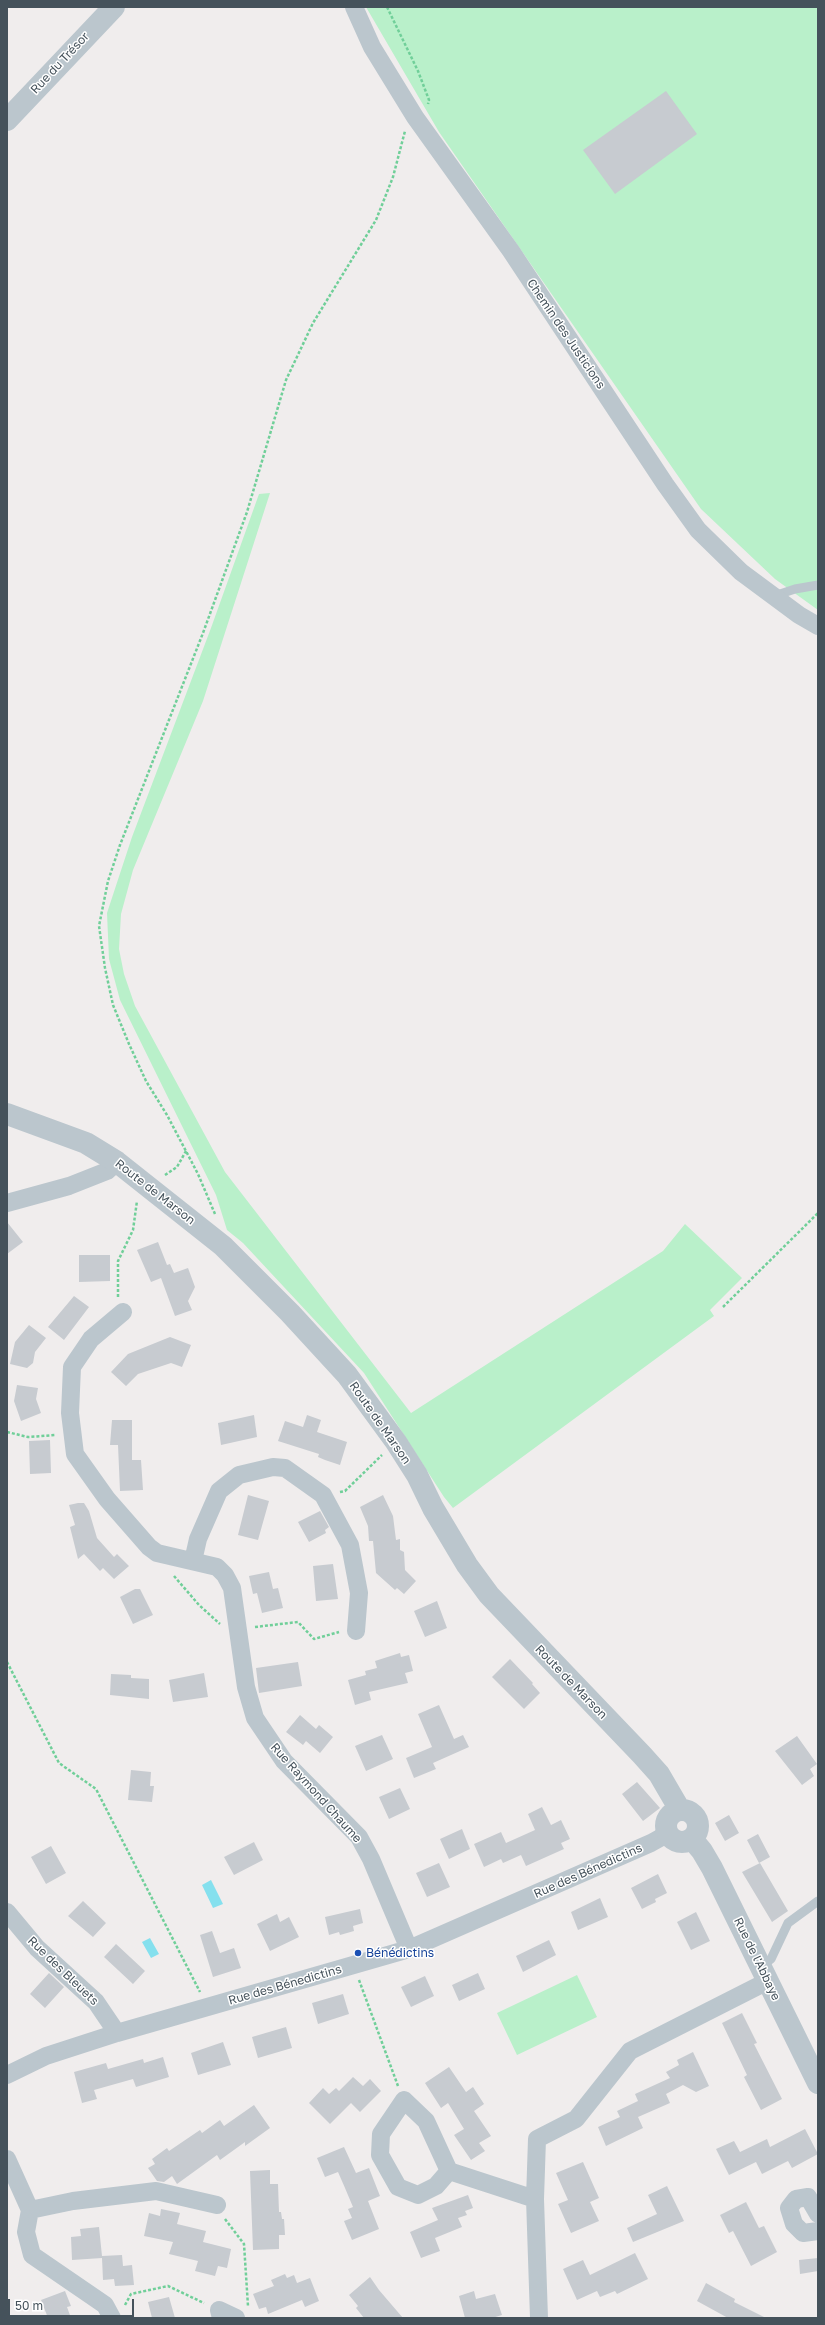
<!DOCTYPE html>
<html>
<head>
<meta charset="utf-8">
<style>
	body { margin:0 }
	#map { position:relative; width:825px; height:2325px; overflow:hidden; background:#f0eded; font-family:"Golos Text",sans-serif }
	canvas { display:block }
	.frame { position:absolute; inset:0; border:8px solid #45525b; pointer-events:none }
	.scale { position:absolute; left:8px; top:2299px; width:126px; height:18px; box-sizing:border-box; border:2px solid #45525b; border-top:0; padding-left:5px; font-size:12px; line-height:14px; white-space:nowrap; color:#45525b; -webkit-text-stroke:3px #fff; paint-order:stroke }
</style>
</head>
<body>
<div id="map">
<canvas width="825" height="2325"></canvas>
<div class="frame"></div>
<div class="scale">50 m</div>
</div>
<script>
const context = document.querySelector('canvas').getContext('2d');
context.lineJoin = 'round';
function fillPath(path, color) {
  context.fillStyle = color;
  context.fill(path, 'evenodd');
}
function toPath(rows) {
  const path = new Path2D();
  for (const r of rows) {
    if (r.length === 3) {
      path.moveTo(r[0] + r[2], r[1]);
      path.arc(r[0], r[1], r[2], 0, 2 * Math.PI);
      continue;
    }
    path.moveTo(r[0], r[1]);
    for (let i = 2; i < r.length; i += 2) path.lineTo(r[i], r[i + 1]);
  }
  return path;
}
function strokePath(path, color, width, dash) {
  context.strokeStyle = color;
  context.lineWidth = width;
  context.lineCap = dash ? 'butt' : 'round';
  context.setLineDash(dash || []);
  context.stroke(path);
}
function write(font, color, halo, rows, align = 'center') {
  context.font = font + ' "Golos Text",sans-serif';
  context.lineWidth = 3;
  context.setLineDash([]);
  context.textBaseline = 'middle';
  context.strokeStyle = halo;
  context.fillStyle = color;
  for (const [text, x, y, turn = 0] of rows) {
    context.save();
    context.translate(x, y);
    context.rotate((+turn || 0) * Math.PI / 180);
    context.textAlign = isNaN(turn) ? turn : align;
    if (halo) context.strokeText(text, 0, 0);
    context.fillText(text, 0, 0);
    context.restore();
  }
}
fillPath(toPath([
	[366,7,818,7,818,610,775,579,701,509,439,132],
	[270,493,203,701,133,870,121,914,119,949,124,974,135,1006,225,1172,411,1413,663,1251,685,1224,742,1278,710,1310,714,1316,453,1508,444,1497,364,1373,243,1243,227,1230,216,1195,120,1000,109,959,107,913,132,837,211,628,259,494],
	[577,1975,597,2017,517,2055,497,2013]
]), '#b9f0ca');
fillPath(toPath([
	[211,1880,223,1904,213,1908,202,1885],
	[150,1938,159,1954,151,1958,142,1942]
]), '#85e0ee');
fillPath(toPath([
	[666,91,697,134,615,194,583,150],
	[7,1222,23,1242,7,1254],
	[158,1242,167,1265,170,1264,174,1273,188,1268,195,1287,188,1301,192,1310,175,1316,161,1278,151,1282,137,1250],
	[79,1255,110,1255,110,1281,79,1282],
	[74,1296,89,1307,64,1340,48,1327],
	[29,1325,46,1338,35,1352,33,1363,27,1368,10,1364,15,1342],
	[170,1337,191,1345,182,1367,171,1363,138,1374,126,1386,111,1372,128,1354],
	[17,1385,38,1388,36,1399,41,1413,21,1421,14,1401],
	[254,1415,257,1437,221,1445,218,1423],
	[307,1415,321,1420,317,1432,347,1442,340,1465,325,1460,318,1457,319,1454,278,1441,285,1421,303,1427],
	[112,1420,132,1420,132,1460,141,1460,143,1490,120,1491,118,1445,110,1445],
	[50,1440,51,1473,30,1474,29,1441],
	[248,1495,269,1501,258,1540,238,1535],
	[383,1495,393,1516,396,1540,400,1539,400,1550,404,1552,405,1570,416,1581,404,1594,397,1588,395,1590,376,1573,373,1541,369,1541,368,1526,360,1507],
	[78,1503,84,1503,89,1511,97,1538,114,1557,117,1554,129,1566,114,1579,103,1568,100,1571,84,1554,78,1559,70,1527,75,1525,69,1505],
	[320,1511,329,1527,325,1530,326,1533,309,1542,298,1522],
	[333,1564,338,1599,316,1601,313,1566],
	[269,1572,273,1589,278,1588,283,1608,262,1613,257,1593,253,1594,249,1576],
	[135,1589,140,1589,153,1615,133,1624,120,1597],
	[437,1601,447,1628,425,1637,414,1611],
	[400,1653,401,1657,409,1655,413,1671,405,1673,408,1683,369,1692,371,1700,355,1705,348,1680,366,1675,365,1671,377,1668,375,1661],
	[510,1659,533,1683,532,1684,540,1693,524,1709,492,1677],
	[298,1662,302,1686,259,1693,256,1668],
	[204,1673,208,1697,173,1702,169,1680],
	[111,1674,131,1675,131,1678,149,1679,149,1699,110,1695],
	[439,1705,454,1739,463,1735,469,1747,433,1763,436,1769,414,1778,406,1758,432,1747,418,1714],
	[300,1715,316,1729,319,1725,333,1737,320,1753,306,1741,303,1745,286,1732],
	[382,1735,393,1759,366,1771,355,1746],
	[797,1736,817,1764,810,1769,814,1776,802,1785,775,1751],
	[131,1770,151,1772,150,1786,154,1786,152,1802,128,1800],
	[637,1782,660,1808,643,1821,622,1794],
	[400,1788,410,1809,389,1819,379,1797],
	[542,1807,551,1825,561,1820,570,1839,561,1843,564,1849,526,1866,521,1855,503,1863,501,1859,484,1867,474,1844,501,1832,506,1843,535,1830,528,1814],
	[729,1815,739,1833,725,1841,715,1823],
	[462,1829,470,1849,449,1859,440,1839],
	[758,1834,770,1857,759,1863,747,1840],
	[254,1842,263,1860,234,1875,224,1857],
	[51,1846,66,1873,46,1884,31,1857],
	[439,1863,450,1887,427,1897,416,1873],
	[760,1863,788,1911,772,1922,742,1872],
	[658,1874,667,1893,655,1899,656,1902,642,1909,631,1888],
	[600,1898,608,1917,578,1930,571,1912],
	[83,1901,106,1923,93,1937,68,1916],
	[360,1909,363,1923,353,1926,354,1931,340,1935,339,1932,329,1935,325,1917],
	[696,1912,710,1941,691,1950,677,1922],
	[277,1914,280,1922,289,1917,299,1937,270,1951,257,1924],
	[212,1931,220,1953,234,1948,241,1968,213,1977,200,1935],
	[549,1940,556,1955,523,1972,516,1956],
	[116,1944,145,1971,133,1984,104,1957],
	[49,1973,64,1987,45,2008,30,1994],
	[478,1973,485,1989,459,2001,452,1985],
	[425,1976,434,1996,411,2007,401,1987],
	[343,1994,349,2014,318,2024,312,2003],
	[742,2013,757,2043,754,2044,782,2099,761,2110,744,2077,747,2075,722,2023],
	[286,2027,292,2048,258,2058,252,2037],
	[223,2042,231,2065,198,2075,191,2053],
	[693,2052,709,2086,696,2092,683,2085,666,2094,670,2103,638,2117,643,2128,606,2146,598,2127,620,2117,617,2111,638,2101,635,2094,670,2078,666,2072,679,2065,677,2060],
	[163,2057,169,2077,136,2087,133,2079,94,2090,97,2099,82,2103,74,2072,106,2063,108,2069,143,2059,144,2063],
	[449,2067,466,2092,473,2087,484,2104,474,2111,491,2136,479,2143,485,2151,471,2160,454,2135,464,2129,448,2103,441,2108,425,2083],
	[353,2077,363,2086,370,2079,381,2091,360,2112,351,2103,330,2124,309,2103,323,2088,329,2094,336,2088,339,2091],
	[254,2105,270,2128,245,2146,245,2142,220,2160,217,2155,177,2184,172,2176,164,2182,157,2181,148,2168,155,2164,152,2159,167,2148,169,2151,200,2130,202,2133,220,2120,224,2126],
	[805,2129,818,2154,792,2168,788,2161,762,2174,756,2162,729,2175,716,2149,734,2141,740,2152,767,2139,770,2147],
	[344,2147,356,2173,369,2168,380,2196,368,2201,379,2229,352,2240,344,2221,352,2218,348,2209,353,2207,345,2188,338,2172,325,2177,317,2158],
	[583,2162,599,2198,590,2202,599,2221,571,2233,558,2204,568,2200,556,2173],
	[270,2170,270,2184,278,2184,279,2212,281,2212,282,2219,284,2219,285,2235,279,2235,279,2249,253,2250,250,2171],
	[667,2186,684,2221,633,2242,627,2228,657,2214,648,2195],
	[468,2195,473,2208,465,2211,467,2215,458,2218,462,2227,435,2238,440,2251,421,2258,410,2232,438,2220,432,2208],
	[746,2202,759,2228,764,2226,777,2252,751,2266,733,2231,729,2233,720,2215],
	[161,2209,180,2213,177,2224,206,2231,203,2242,231,2249,227,2268,218,2266,215,2276,195,2271,198,2261,169,2254,173,2242,144,2236,149,2213,160,2216],
	[99,2227,102,2256,122,2255,123,2266,132,2265,134,2285,115,2286,114,2279,103,2280,102,2258,72,2260,71,2237,81,2236,80,2229],
	[635,2253,648,2279,617,2294,615,2291,600,2297,597,2291,577,2300,563,2269,583,2260,590,2275],
	[818,2258,818,2271,800,2274,799,2260],
	[285,2274,287,2278,294,2275,297,2283,310,2278,319,2301,305,2307,302,2300,268,2314,266,2307,259,2309,253,2294,274,2286,271,2280],
	[370,2277,379,2290,403,2318,364,2318,356,2308,358,2306,349,2295],
	[706,2283,735,2299,734,2302,766,2318,728,2318,697,2301],
	[65,2291,71,2306,67,2307,71,2318,48,2318,41,2300],
	[474,2291,476,2299,495,2294,502,2315,492,2318,465,2318,459,2296],
	[169,2297,175,2318,152,2318,148,2302]
]), '#c7cbd0');
strokePath(toPath([
	[387,7,418,71,429,100,428,104],
	[165,1175,177,1167,186,1151],
	[215,1214,198,1174,167,1115,146,1081,129,1044,113,1005,105,968,99,926,108,881,120,845,203,633,247,512,286,380,313,323,376,220,393,177,405,131],
	[118,1297,118,1261,133,1230,137,1201],
	[723,1307,818,1213],
	[7,1432,28,1437,56,1435],
	[340,1492,345,1491,382,1455],
	[174,1576,199,1605,220,1624],
	[255,1627,298,1622,314,1639,339,1632],
	[7,1662,59,1763,96,1789,200,1992],
	[359,1980,398,2086],
	[225,2219,244,2244,248,2306],
	[125,2305,131,2294,168,2286,204,2303]
]), '#70cf99', 2.5, [3, 2]);
strokePath(toPath([
	[774,596,795,589,818,585],
	[761,1967,771,1959,788,1923,818,1901]
]), '#bbc6cd', 9);
strokePath(toPath([
	[354,7,372,47,415,117,511,251,665,484,698,530,741,572,799,615,818,626],
	[7,1203,69,1186,107,1171,117,1162],
	[123,1312,91,1339,72,1367,70,1413,75,1454,107,1499,149,1547,157,1553,217,1567,225,1575,232,1588,246,1687,255,1718,284,1761,359,1837,371,1859,409,1949],
	[193,1561,198,1539,219,1491,239,1475,273,1467,285,1468,323,1495,350,1545,359,1593,356,1631],
	[7,1912,37,1948,96,2002,117,2033],
	[7,2075,46,2056,117,2033,409,1949,651,1843,669,1833],
	[7,2159,30,2210,26,2232,32,2255,105,2305,112,2318],
	[449,2171,436,2186,418,2195,398,2187,380,2155,381,2134,404,2100,426,2121,449,2171,535,2199],
	[30,2210,73,2201,156,2191,217,2205],
	[818,2214,808,2197,796,2199,789,2208,794,2224,803,2233,818,2231],
	[221,2318,219,2310,236,2318],
	[539,2318,535,2199,537,2139,576,2119,630,2051,768,1981]
]), '#bbc6cd', 18);
strokePath(toPath([
	[7,120,114,7],
	[7,1114,86,1143,117,1162,223,1246,290,1313,347,1375,396,1442,417,1475,433,1508,467,1565,489,1595,642,1755,659,1774,680,1810],
	[682,1826,16],
	[692,1839,702,1851,712,1868,818,2083]
]), '#bbc6cd', 22);
for (const [x, y, r, color] of [
	[358,1953,4,"#1a4fb4"]
]) {
  const dot = new Path2D();
  dot.arc(x, y, r, 0, 2 * Math.PI);
  context.fillStyle = color;
  context.fill(dot);
  strokePath(dot, '#fff', 1.5);
}
write('12px', '#45525b', '#fff', [
	["Rue du Trésor",60,63,-47],
	["Chemin des Justicions",566,334,56],
	["Route de Marson",155,1192,38],
	["Route de Marson",380,1423,55],
	["Route de Marson",571,1682,46],
	["Rue Raymond Chaume",316,1793,48],
	["Rue des Bénedictins",588,1871,-24],
	["Rue de l'Abbaye",757,1959,64],
	["Rue des Bleuets",63,1971,44],
	["Rue des Bénedictins",285,1985,-16]
]);
write('12px', '#164399', '#fff', [
	["Bénédictins",366,1953]
], 'left');
</script>
</body>
</html>
